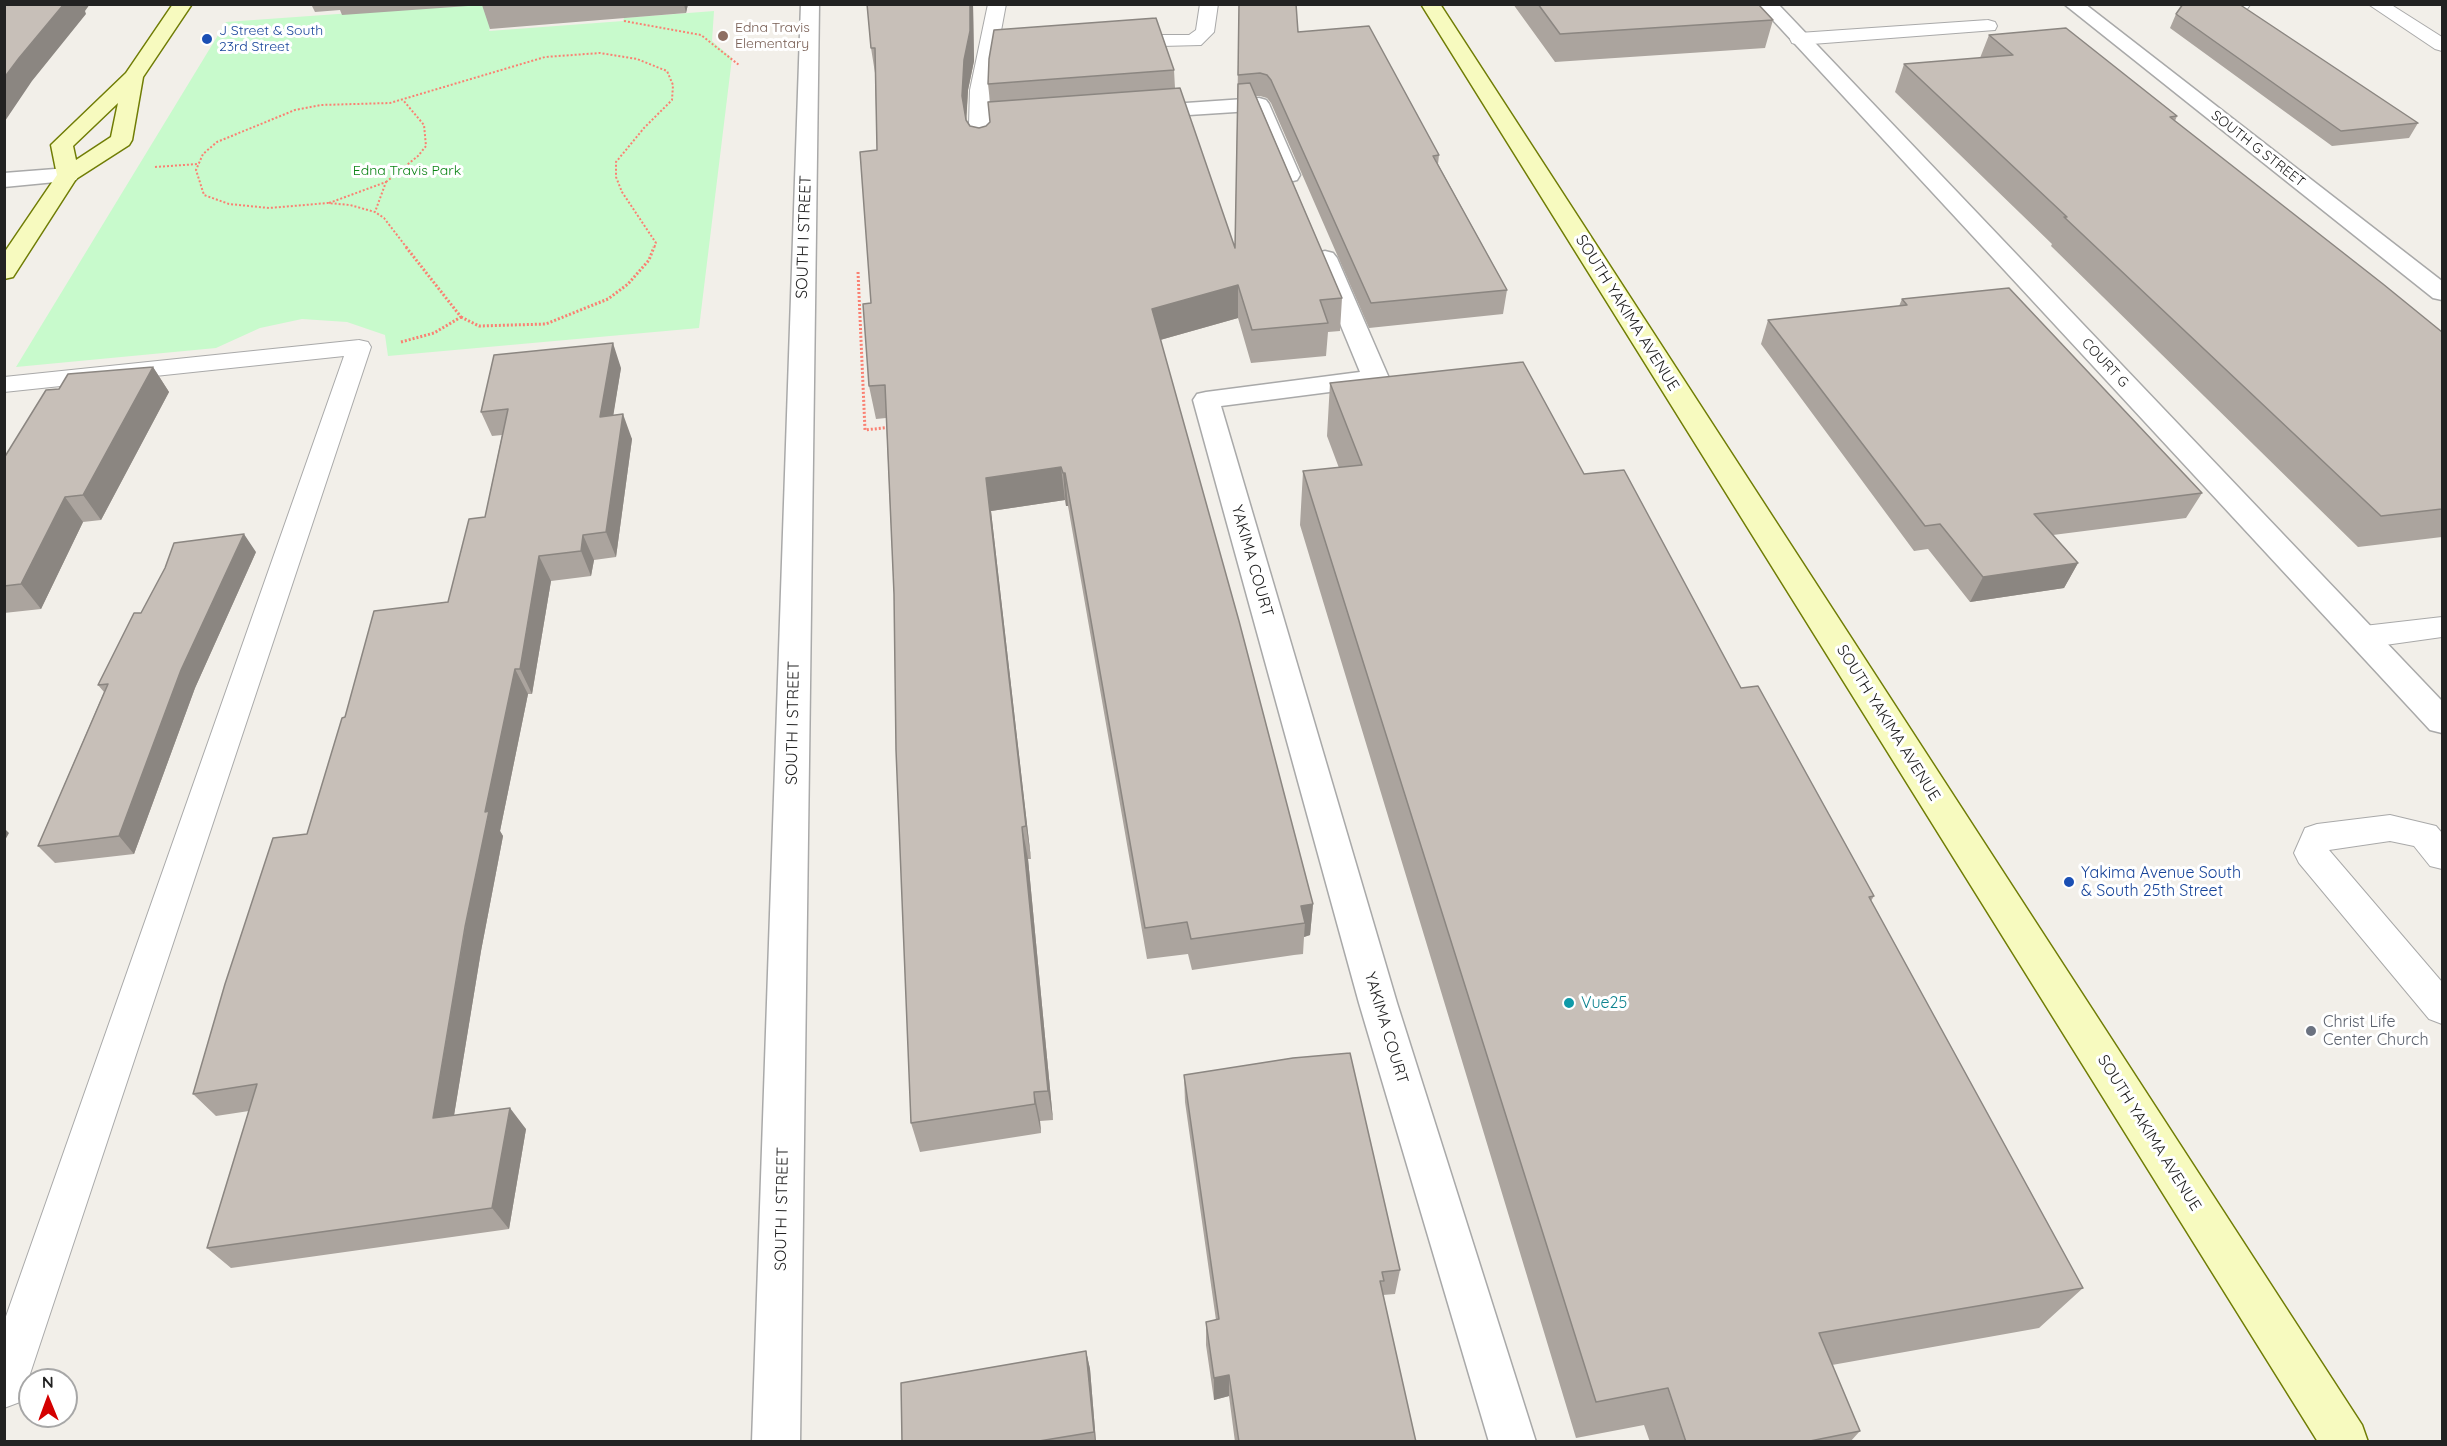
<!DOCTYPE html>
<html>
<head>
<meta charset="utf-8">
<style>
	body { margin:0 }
	#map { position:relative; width:2447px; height:1446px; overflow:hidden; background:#f2efe9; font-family:Quicksand,sans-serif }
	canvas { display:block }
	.frame { position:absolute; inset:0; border:6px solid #222; pointer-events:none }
	.north { position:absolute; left:18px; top:1368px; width:60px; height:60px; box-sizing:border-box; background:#fff; border:2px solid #a7a7a7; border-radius:50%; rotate:359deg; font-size:16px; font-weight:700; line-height:24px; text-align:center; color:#222 }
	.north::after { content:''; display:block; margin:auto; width:21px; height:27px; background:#d40000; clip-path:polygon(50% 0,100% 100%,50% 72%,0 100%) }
</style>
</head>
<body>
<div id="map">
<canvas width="2447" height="1446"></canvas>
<div class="frame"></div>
<div class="north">N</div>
</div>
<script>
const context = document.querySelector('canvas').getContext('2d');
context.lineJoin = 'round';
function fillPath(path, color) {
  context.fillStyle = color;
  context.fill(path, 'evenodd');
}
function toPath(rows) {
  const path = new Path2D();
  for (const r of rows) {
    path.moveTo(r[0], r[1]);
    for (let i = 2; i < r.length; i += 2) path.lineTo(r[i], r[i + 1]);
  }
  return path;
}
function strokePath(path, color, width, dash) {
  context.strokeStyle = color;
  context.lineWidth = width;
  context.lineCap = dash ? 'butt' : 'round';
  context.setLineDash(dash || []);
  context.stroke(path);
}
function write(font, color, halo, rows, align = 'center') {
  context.font = font + ' Quicksand,sans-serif';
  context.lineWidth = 6;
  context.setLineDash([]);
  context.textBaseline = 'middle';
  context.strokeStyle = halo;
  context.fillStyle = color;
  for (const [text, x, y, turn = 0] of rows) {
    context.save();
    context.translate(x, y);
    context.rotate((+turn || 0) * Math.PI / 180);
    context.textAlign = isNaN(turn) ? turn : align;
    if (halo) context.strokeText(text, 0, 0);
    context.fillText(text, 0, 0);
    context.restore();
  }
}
fillPath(toPath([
	[464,5,497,5,489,31,623,21,624,18,714,11,712,41,732,58,699,328,388,356,385,335,347,322,302,319,260,328,216,348,16,367,226,22]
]), '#c8facc');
const lane = toPath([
	[988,4,1006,4,990,90,989,125,992,151,989,155,982,157,975,155,972,151,969,125,970,90,988,4],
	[1200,4,1218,4,1214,32,1201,45,1122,47,1115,45,1113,41,1115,37,1122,35,1189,35,1196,30,1200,4],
	[2231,4,2250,4,2250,5,2247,9,2241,10,2235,9,2231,4],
	[2368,4,2390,4,2442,37,2442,51,2435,49,2368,4],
	[1988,20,1995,22,1997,26,1995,30,1799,45,1792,43,1790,39,1792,35,1799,33,1988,20],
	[359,340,368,342,371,347,26,1386,20,1402,4,1408,4,1322,344,356,4,392,4,377,359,340],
	[2442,617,2442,637,2364,648,2353,644,2349,637,2353,630,2364,626,2442,617],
	[2390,815,2436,826,2442,833,2442,869,2430,866,2414,846,2390,841,2329,850,2442,982,2442,1024,2429,1019,2299,863,2294,853,2305,828,2317,824,2390,815]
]);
const street = toPath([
	[801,4,819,4,800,1442,752,1442,801,4],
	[1758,4,1778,4,2442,701,2442,733,2430,730,1758,4],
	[2064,4,2085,4,2442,281,2442,300,2433,298,2064,4],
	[1259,98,1266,100,1269,104,1300,175,1297,180,1289,182,1281,180,1278,175,1251,111,1142,118,1135,116,1132,112,1135,108,1142,106,1259,98],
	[1031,115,1038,117,1042,121,1038,125,979,131,971,130,968,125,971,120,979,119,1031,115],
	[68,168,76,170,79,175,76,180,4,187,4,173,68,168],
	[1325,251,1333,253,1337,258,1389,378,1385,384,1376,386,1221,406,1397,1003,1536,1442,1489,1442,1359,1003,1193,400,1197,394,1206,392,1360,372,1313,258,1317,253,1325,251]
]);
const secondary = toPath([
	[173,4,192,4,143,77,132,140,129,145,76,179,13,277,4,279,4,253,57,175,51,145,126,73,173,4],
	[118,103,111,137,76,160,73,146,118,103],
	[1421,4,1440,4,2362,1425,2368,1442,2318,1442,1421,4]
]);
strokePath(lane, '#a9a9a9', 2);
strokePath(street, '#a9a9a9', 3);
strokePath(secondary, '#707d05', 3);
strokePath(toPath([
	[624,21,701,35,739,65],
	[155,167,198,164],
	[386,182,418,156,426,146,424,125,403,100],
	[329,203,386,182,375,212],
	[407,248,384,218,375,212,350,205,328,203,269,208,229,204,204,195,196,170,203,154,217,142,295,110,321,105,390,103,545,57,600,53,637,59,667,71,673,85,672,100,644,128,616,162,616,177,622,192,656,243,654,248]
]), '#fa8072', 2, [2, 2]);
strokePath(toPath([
	[406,247,461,317],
	[858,272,865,430,892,427],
	[461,317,479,326,546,324,608,299,628,284,649,260,654,247],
	[401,342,434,333,461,317]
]), '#fa8072', 3, [2, 2]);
fillPath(lane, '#fff');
fillPath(street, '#fff');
fillPath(secondary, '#f7fabf');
fillPath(toPath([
	[311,4,688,4,686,13,490,29,482,5,342,15,340,10,315,12],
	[867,4,973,4,974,61,968,90,966,121,970,126,979,128,986,126,990,122,990,102,988,84,1174,70,1175,88,1235,248,1239,4,1298,32,1439,155,1438,164,1507,290,1503,314,1369,328,1271,103,1267,98,1260,96,1256,96,1342,298,1340,331,1328,332,1326,356,1251,363,1238,318,1160,340,1313,904,1310,935,1304,937,1303,954,1294,955,1192,970,1188,954,1147,959,1068,506,1066,506,1065,500,991,511,1031,859,1028,859,1053,1120,1040,1121,1041,1133,920,1152,911,1123,894,594,886,418,876,419,869,386,871,303,877,150,875,73,871,48],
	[1513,4,1758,4,1773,20,1765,48,1555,62],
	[2176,14,2418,123,2409,138,2332,146,2170,28],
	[1989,35,2177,116,2175,121,2442,332,2442,537,2358,547,2051,246,2052,244,1895,92,1904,64,1980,58],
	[1902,299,2202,493,2186,518,2053,535,2078,563,2064,588,1970,602,1928,549,1914,551,1761,344,1768,320,1899,306],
	[153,367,169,392,101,520,83,522,41,609,4,613,4,458,59,389],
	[621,368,613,415,632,439,616,557,594,560,591,576,551,581,532,694,528,694,500,831,503,836,481,951,454,1115,526,1129,509,1229,231,1268,207,1248,249,1111,216,1116,193,1094,307,834,345,717,448,602,485,517,502,435,492,436,481,412],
	[1330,383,1584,474,1741,688,1874,896,1871,901,2083,1288,2039,1328,1832,1365,1860,1431,1850,1442,1650,1442,1644,1425,1576,1438,1300,525,1303,471,1339,468,1327,436],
	[256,552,195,688,134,854,55,863,38,846,104,692,98,685,141,613],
	[1184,1075,1400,1270,1395,1294,1383,1295,1416,1442,1235,1442,1229,1396,1214,1400,1206,1345,1206,1322,1216,1320,1185,1102],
	[1086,1351,1090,1369,1096,1442,902,1442]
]), '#aba49e');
fillPath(toPath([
	[64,4,90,4,85,11,86,14,32,81,5,121,4,78,19,58],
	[684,4,688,4,686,13],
	[970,4,973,4,974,61,968,90,966,126,962,96,964,60],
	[1238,285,1238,318,1153,342,1152,309],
	[613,343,621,368,609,442,600,417],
	[153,367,169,392,101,520,83,495],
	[623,414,632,439,616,557,606,532],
	[1061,467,1065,500,991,511,1031,859,1026,826,986,478],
	[1063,473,1065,473,1068,506,1066,506],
	[65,497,83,522,41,609,21,584],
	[244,534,256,552,195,688,134,854,119,836,181,670],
	[583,535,594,560,591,576,581,551],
	[539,556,551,581,532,694,520,669],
	[2078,563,2064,588,1970,602,1983,577],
	[515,669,528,694,500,831,503,836,481,951,450,1140,433,1118,485,812],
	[1022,827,1028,859,1053,1120,1048,1091],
	[4,828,9,833,4,842],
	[1313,904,1310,935,1304,937,1305,923,1301,906],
	[1034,1092,1040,1121,1041,1133,1035,1104],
	[510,1108,526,1129,509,1229,492,1208],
	[1086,1351,1090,1369,1096,1442,1095,1442,1094,1432],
	[1229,1375,1229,1396,1214,1400,1214,1378]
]), '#8b8681');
const building = toPath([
	[4,4,64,4,19,58,4,78,4,4],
	[867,4,970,4,970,31,964,60,962,96,966,120,970,126,979,128,986,126,990,122,988,102,1180,88,1235,248,1238,84,1250,83,1342,298,1320,300,1328,323,1252,330,1238,285,1152,309,1239,621,1313,904,1301,906,1305,923,1191,939,1187,922,1145,928,1065,473,1063,473,1061,467,986,478,1026,826,1022,827,1048,1091,1034,1092,1035,1104,911,1123,896,750,894,594,885,385,869,386,863,304,871,303,860,152,877,150,875,48,871,48,867,4],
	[1239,4,1296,4,1298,32,1369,26,1439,155,1433,156,1507,290,1371,303,1271,80,1267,75,1260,73,1238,75,1239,4],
	[1538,4,1758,4,1773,20,1560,34,1538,4],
	[2183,4,2239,4,2418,123,2341,131,2176,14,2183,4],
	[1156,18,1174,70,988,84,989,59,994,30,1156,18],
	[2066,28,2177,116,2170,117,2383,284,2442,332,2442,509,2381,516,2064,217,2067,217,1904,64,2013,55,1989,35,2066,28],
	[2009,288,2202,493,2034,514,2078,563,1983,577,1940,524,1925,526,1768,320,1907,305,1902,299,2009,288],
	[613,343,600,417,623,414,606,532,583,535,581,551,539,556,520,669,515,669,485,812,489,811,465,927,433,1118,510,1108,492,1208,207,1248,257,1084,193,1094,225,984,273,838,307,834,342,718,345,717,374,611,448,602,469,519,485,517,508,409,481,412,494,355,613,343],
	[1523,362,1584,474,1624,470,1741,688,1758,686,1874,896,1869,897,2083,1288,1819,1333,1860,1431,1805,1442,1686,1442,1668,1388,1596,1402,1303,471,1362,465,1330,383,1523,362],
	[153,367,83,495,65,497,21,584,4,586,4,458,46,390,59,389,68,374,153,367],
	[244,534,181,670,119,836,38,846,108,684,98,685,134,613,141,613,165,568,174,543,244,534],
	[1350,1053,1400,1270,1382,1272,1384,1281,1380,1281,1416,1442,1239,1442,1229,1375,1214,1378,1206,1322,1219,1319,1184,1075,1293,1058,1350,1053],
	[1086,1351,1094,1432,1033,1442,902,1442,901,1383,1086,1351]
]);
fillPath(building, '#c7bfb8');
strokePath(building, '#8b8681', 1.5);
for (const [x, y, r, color] of [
	[723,36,6,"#8d6e63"],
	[207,39,6,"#1a4fb4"],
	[2069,882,6,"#1a4fb4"],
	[1569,1003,6,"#0f9aa8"],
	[2311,1031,6,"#6b7280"]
]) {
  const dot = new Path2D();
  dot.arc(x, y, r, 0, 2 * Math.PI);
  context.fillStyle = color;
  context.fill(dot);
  strokePath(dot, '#fff', 2);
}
write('14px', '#785e54', '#fff', [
	["Edna Travis",735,28],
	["Elementary",735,44]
], 'left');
write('14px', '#164399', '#fff', [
	["J Street & South",219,31],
	["23rd Street",219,47]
], 'left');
write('14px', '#222', '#fff', [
	["SOUTH G STREET",2258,149,38],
	["COURT G",2105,363,47]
]);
write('14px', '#0c8416', '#fff', [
	["Edna Travis Park",407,171]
]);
write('16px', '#222', '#fff', [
	["SOUTH I STREET",804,237,-88],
	["SOUTH YAKIMA AVENUE",1627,313,58],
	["YAKIMA COURT",1252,561,74],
	["SOUTH I STREET",793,723,-89],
	["SOUTH YAKIMA AVENUE",1888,723,58],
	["YAKIMA COURT",1386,1028,73],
	["SOUTH YAKIMA AVENUE",2149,1133,58],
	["SOUTH I STREET",782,1209,-89]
]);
write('16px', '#164399', '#fff', [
	["Yakima Avenue South",2081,873],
	["& South 25th Street",2081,891]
], 'left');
write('16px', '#0d838f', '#fff', [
	["Vue25",1581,1003]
], 'left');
write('16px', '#5b616d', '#fff', [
	["Christ Life",2323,1022],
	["Center Church",2323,1040]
], 'left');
</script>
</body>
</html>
